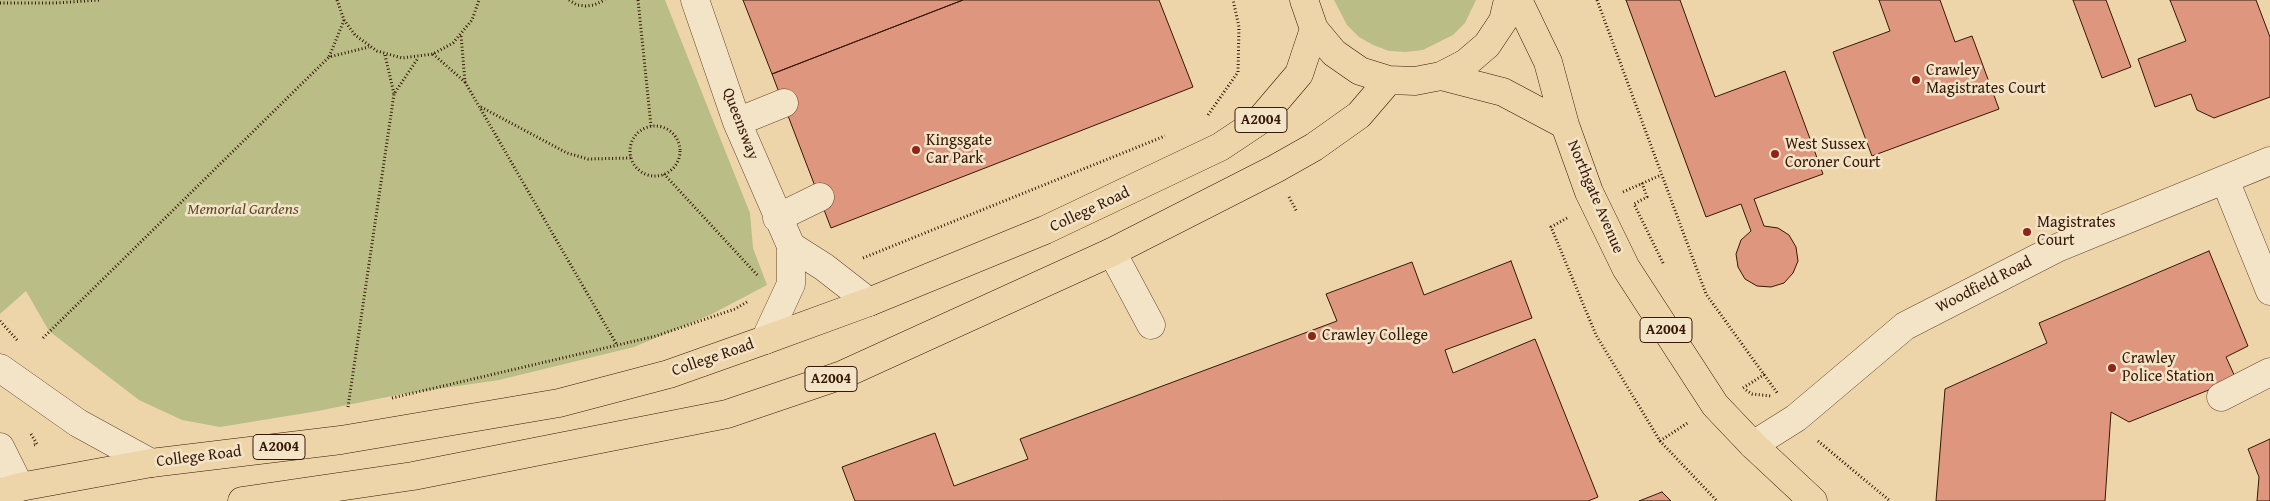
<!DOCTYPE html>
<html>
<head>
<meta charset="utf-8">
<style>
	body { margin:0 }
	canvas { display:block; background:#edd5a9 }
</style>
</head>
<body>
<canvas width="2270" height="501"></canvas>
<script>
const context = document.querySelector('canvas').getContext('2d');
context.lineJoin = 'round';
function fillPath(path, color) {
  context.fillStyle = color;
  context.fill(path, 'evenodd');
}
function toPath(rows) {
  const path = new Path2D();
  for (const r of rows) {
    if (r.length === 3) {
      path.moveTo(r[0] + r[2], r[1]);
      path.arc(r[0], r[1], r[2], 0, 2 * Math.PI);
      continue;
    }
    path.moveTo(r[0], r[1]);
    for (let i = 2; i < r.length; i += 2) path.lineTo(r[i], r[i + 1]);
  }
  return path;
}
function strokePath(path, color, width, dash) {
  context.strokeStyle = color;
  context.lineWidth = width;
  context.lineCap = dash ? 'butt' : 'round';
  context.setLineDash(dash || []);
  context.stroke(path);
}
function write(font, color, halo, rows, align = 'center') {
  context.font = font + ' "Gentium Book Plus",serif';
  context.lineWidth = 5;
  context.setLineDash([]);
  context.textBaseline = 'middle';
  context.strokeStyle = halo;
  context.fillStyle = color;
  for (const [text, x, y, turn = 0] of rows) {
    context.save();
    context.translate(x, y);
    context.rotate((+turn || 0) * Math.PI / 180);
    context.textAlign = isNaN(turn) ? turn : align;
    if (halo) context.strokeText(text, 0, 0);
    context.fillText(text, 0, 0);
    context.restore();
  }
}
fillPath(toPath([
	[0,0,665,0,750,213,753,248,767,285,710,315,634,347,499,380,397,395,318,411,220,427,182,420,139,400,49,331,26,291,0,314],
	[1334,0,1476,0,1465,23,1453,35,1423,50,1406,52,1389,51,1373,45,1359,37,1347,25]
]), '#babd86');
const building = toPath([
	[743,0,963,0,772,74,743,0],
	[963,0,1159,0,1193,87,831,228,772,74,963,0],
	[1626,0,1680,0,1715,97,1785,71,1823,174,1754,199,1764,226,1778,228,1789,235,1796,247,1798,261,1793,273,1784,283,1771,287,1757,286,1745,279,1738,267,1736,254,1741,240,1751,231,1741,204,1706,217,1626,0],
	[1879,0,1940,0,1955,42,1972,36,1999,109,1872,156,1833,52,1890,31,1879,0],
	[2073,0,2106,0,2131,67,2102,78,2073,0],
	[2170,0,2256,0,2270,37,2270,97,2214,118,2197,110,2191,94,2155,107,2138,59,2186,41,2170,0],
	[2209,251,2248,346,2226,357,2236,379,2129,422,2111,412,2105,501,1936,501,1945,389,2047,343,2039,323,2209,251],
	[1511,261,1532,318,1445,350,1453,373,1535,339,1598,497,1588,501,855,501,842,467,935,433,954,486,1028,459,1020,439,1337,321,1326,294,1412,262,1424,295,1511,261],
	[2270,439,2270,501,2257,501,2259,477,2248,449,2270,439],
	[1662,492,1671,501,1639,501,1662,492]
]);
fillPath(building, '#df967e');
strokePath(building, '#361807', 1);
const minor = toPath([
	[695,0,737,122,791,246,791,284,765,340],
	[737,122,784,103],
	[2225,180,2270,291],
	[777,218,820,197],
	[791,246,824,267,869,302],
	[1112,252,1151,325],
	[0,368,78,423,151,463],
	[2221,397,2270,372],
	[1753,445,1796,418,1905,326,2057,248,2270,161],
	[0,447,20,487]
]);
const major = toPath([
	[1304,0,1314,29,1334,53,1360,71,1389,80,1415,81,1441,76,1466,63,1487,45,1503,21,1508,0],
	[1518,0,1548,62,1565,125,1589,192,1626,268,1715,405,1753,445,1813,501],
	[1441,76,1503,92,1565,125],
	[0,493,20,487,151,463,341,440,559,403,669,374,765,340,869,302,1045,230,1220,147,1259,121,1299,74,1314,29],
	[242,501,413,476,727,414,842,375,1112,252,1275,169,1314,147,1359,115,1389,80]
]);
strokePath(minor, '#644730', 29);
strokePath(major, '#361807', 29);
strokePath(toPath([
	[337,0,344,20,355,35,377,51,402,58,433,54,453,43,472,20,479,0],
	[569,0,577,5,586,6,594,5,605,0],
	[638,0,651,126],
	[1597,0,1706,294,1778,394],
	[0,3,55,3,100,0],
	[344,20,329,57,369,47],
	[433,54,465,82,461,35],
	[385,55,394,94,418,58],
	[465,82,617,345],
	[481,107,567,153,588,159,631,158],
	[1208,115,1238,72,1239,27,1233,0],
	[655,151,25],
	[664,174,759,277],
	[1642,183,1647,197,1634,204,1664,265],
	[1623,192,1661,175],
	[1289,197,1297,212],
	[1567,218,1551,227,1596,335,1660,441,1717,501],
	[863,258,1165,136],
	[0,321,18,341],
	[43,338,329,57],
	[1743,388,1765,374],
	[1746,390,1752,394,1771,396],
	[392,398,656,336,735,309,747,302],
	[348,407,394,94],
	[31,434,37,444,34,445],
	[1660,441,1689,422],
	[1818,441,1890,501]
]), '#361807', 3, [1, 2.5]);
strokePath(minor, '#f3e4c7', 28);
strokePath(major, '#edd5a9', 28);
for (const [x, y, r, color] of [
	[1916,80,5,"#8f2418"],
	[916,150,5,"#8f2418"],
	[1775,154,5,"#8f2418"],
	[2027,232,5,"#8f2418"],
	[1312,336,5,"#8f2418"],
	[2112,368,5,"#8f2418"]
]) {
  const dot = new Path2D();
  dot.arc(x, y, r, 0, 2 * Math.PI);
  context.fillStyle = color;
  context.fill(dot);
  strokePath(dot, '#f3e4c7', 2);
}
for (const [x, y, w] of [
	[1261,120,52],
	[1666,330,52],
	[831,379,52],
	[279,447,52]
]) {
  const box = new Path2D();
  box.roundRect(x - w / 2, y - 12.5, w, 25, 4);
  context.fillStyle = '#f3e4c7';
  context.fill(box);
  strokePath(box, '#361807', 1);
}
write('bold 15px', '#361807', null, [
	["A2004",1261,120],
	["A2004",1666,330],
	["A2004",831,379],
	["A2004",279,447]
]);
write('16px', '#361807', '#f3e4c7', [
	["Crawley",1926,71],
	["Magistrates Court",1926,89],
	["Kingsgate",926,141],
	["Car Park",926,159],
	["West Sussex",1785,145],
	["Coroner Court",1785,163],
	["Magistrates",2037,223],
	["Court",2037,241],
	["Crawley College",1322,336],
	["Crawley",2122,359],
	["Police Station",2122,377]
], 'left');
write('16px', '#361807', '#f3e4c7', [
	["Queensway",740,124,69],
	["Northgate Avenue",1595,197,67],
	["College Road",1090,210,-25],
	["Woodfield Road",1984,285,-27],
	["College Road",713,358,-19],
	["College Road",199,457,-7]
]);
write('italic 16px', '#5e4a2d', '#f3e4c7', [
	["Memorial Gardens",243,210]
]);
</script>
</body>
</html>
